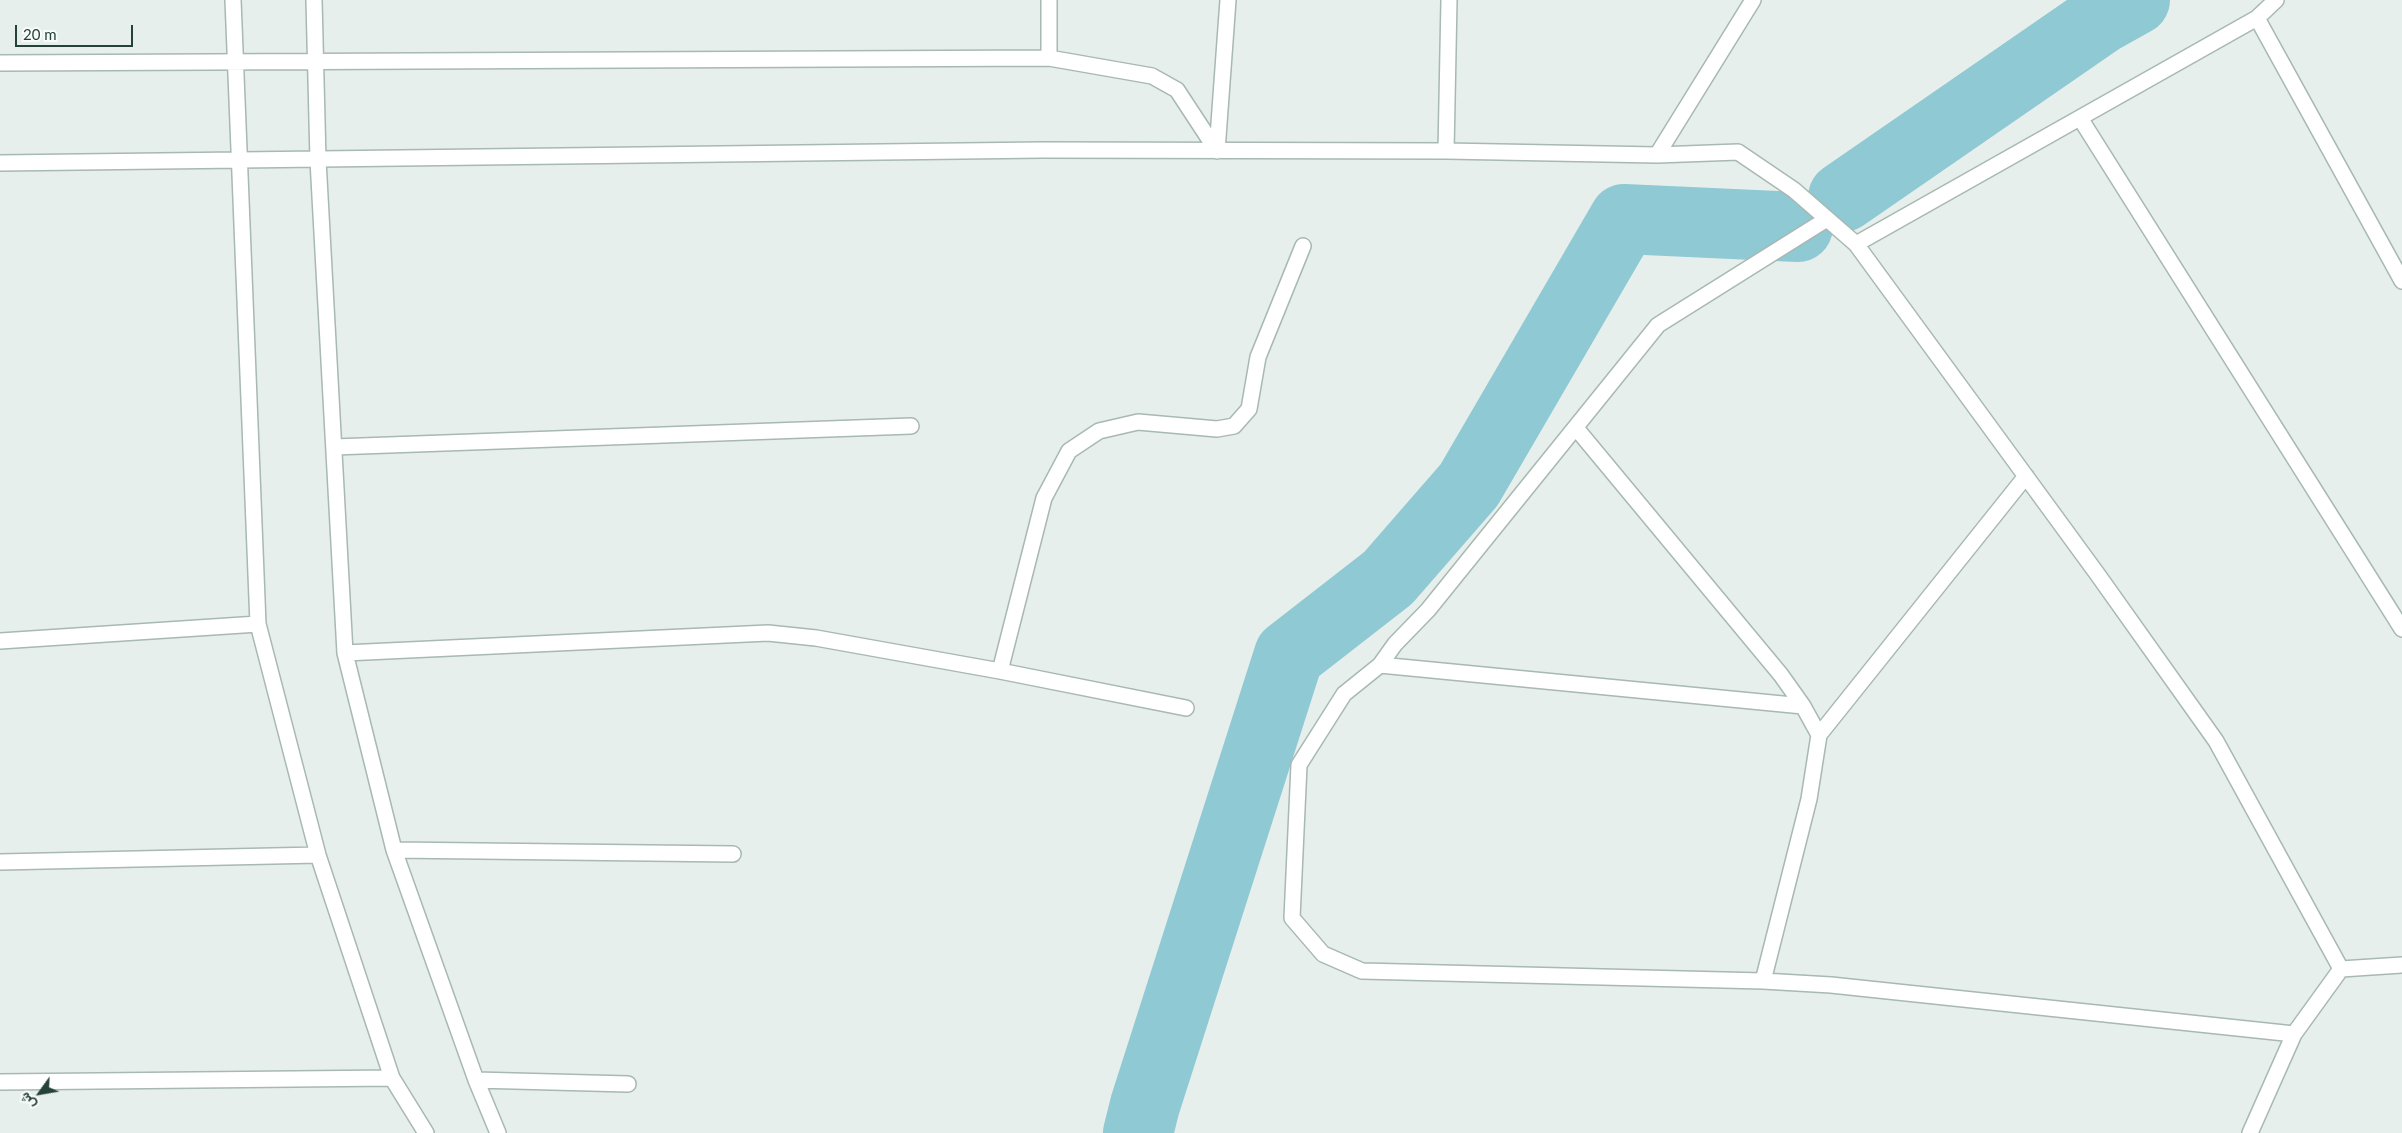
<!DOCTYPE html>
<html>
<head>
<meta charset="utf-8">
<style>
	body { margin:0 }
	#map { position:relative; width:2402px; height:1133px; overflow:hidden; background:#e6efeb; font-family:Lato,Vazirmatn,sans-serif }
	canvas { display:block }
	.north { position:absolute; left:15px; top:1068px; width:50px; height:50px; -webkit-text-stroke:4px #f7fbf9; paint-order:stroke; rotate:238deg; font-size:14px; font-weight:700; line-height:20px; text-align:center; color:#24423a }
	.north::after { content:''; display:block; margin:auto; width:18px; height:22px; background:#24423a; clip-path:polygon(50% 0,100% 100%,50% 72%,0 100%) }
	.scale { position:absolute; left:15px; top:25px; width:118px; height:22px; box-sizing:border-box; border:2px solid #24423a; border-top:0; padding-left:6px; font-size:15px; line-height:18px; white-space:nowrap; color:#24423a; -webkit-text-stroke:4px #f7fbf9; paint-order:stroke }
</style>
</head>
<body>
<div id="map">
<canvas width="2402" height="1133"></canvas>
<div class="north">ش</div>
<div class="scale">20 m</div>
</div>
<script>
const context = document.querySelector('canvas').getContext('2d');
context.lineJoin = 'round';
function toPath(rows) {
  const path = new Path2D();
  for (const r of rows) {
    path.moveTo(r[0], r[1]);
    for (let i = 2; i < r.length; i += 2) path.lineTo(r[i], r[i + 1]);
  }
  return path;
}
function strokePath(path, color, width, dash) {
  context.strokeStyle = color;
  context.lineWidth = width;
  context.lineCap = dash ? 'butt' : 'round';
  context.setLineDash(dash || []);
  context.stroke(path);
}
strokePath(toPath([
	[1843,197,2101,19,2135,0],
	[1138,1133,1145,1105,1289,655,1388,578,1469,485,1624,219,1798,227]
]), '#8ec9d4', 70);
const minor = toPath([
	[233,0,258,624,318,855,392,1078,426,1133],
	[314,0,318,160,345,653,394,850,476,1080,498,1133],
	[2257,18,2402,281],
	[1049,58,1049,0],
	[0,63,1049,58,1152,76,1177,90,1217,151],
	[2080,118,2402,629],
	[1217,151,1228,0],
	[1446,151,1449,0],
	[1657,155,1753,0],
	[0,163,1042,150,1446,151,1657,155,1738,152,1794,190,1856,244,2098,575,2216,741,2341,969,2294,1034,2250,1133],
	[1827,219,1658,325,1428,610,1395,644,1380,665,1344,694,1299,765,1292,918,1323,954,1362,971,1763,981,1831,985,2294,1034],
	[1856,244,2257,18,2276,0],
	[1576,428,1781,675,1803,706,1819,735,1809,799,1763,981],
	[334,447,911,426],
	[0,641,258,624],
	[345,653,768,633,816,638,1000,671,1186,708],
	[1380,665,1803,706],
	[1000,671,1044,498,1069,451,1099,431,1138,422,1217,429,1234,426,1249,409,1258,357,1303,246],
	[1819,735,2026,476],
	[394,850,733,854],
	[0,862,318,855],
	[2341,969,2402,965],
	[476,1080,628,1084],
	[0,1082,392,1078]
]);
strokePath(minor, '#a8b8b2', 18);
strokePath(minor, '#fff', 15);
</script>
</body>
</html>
